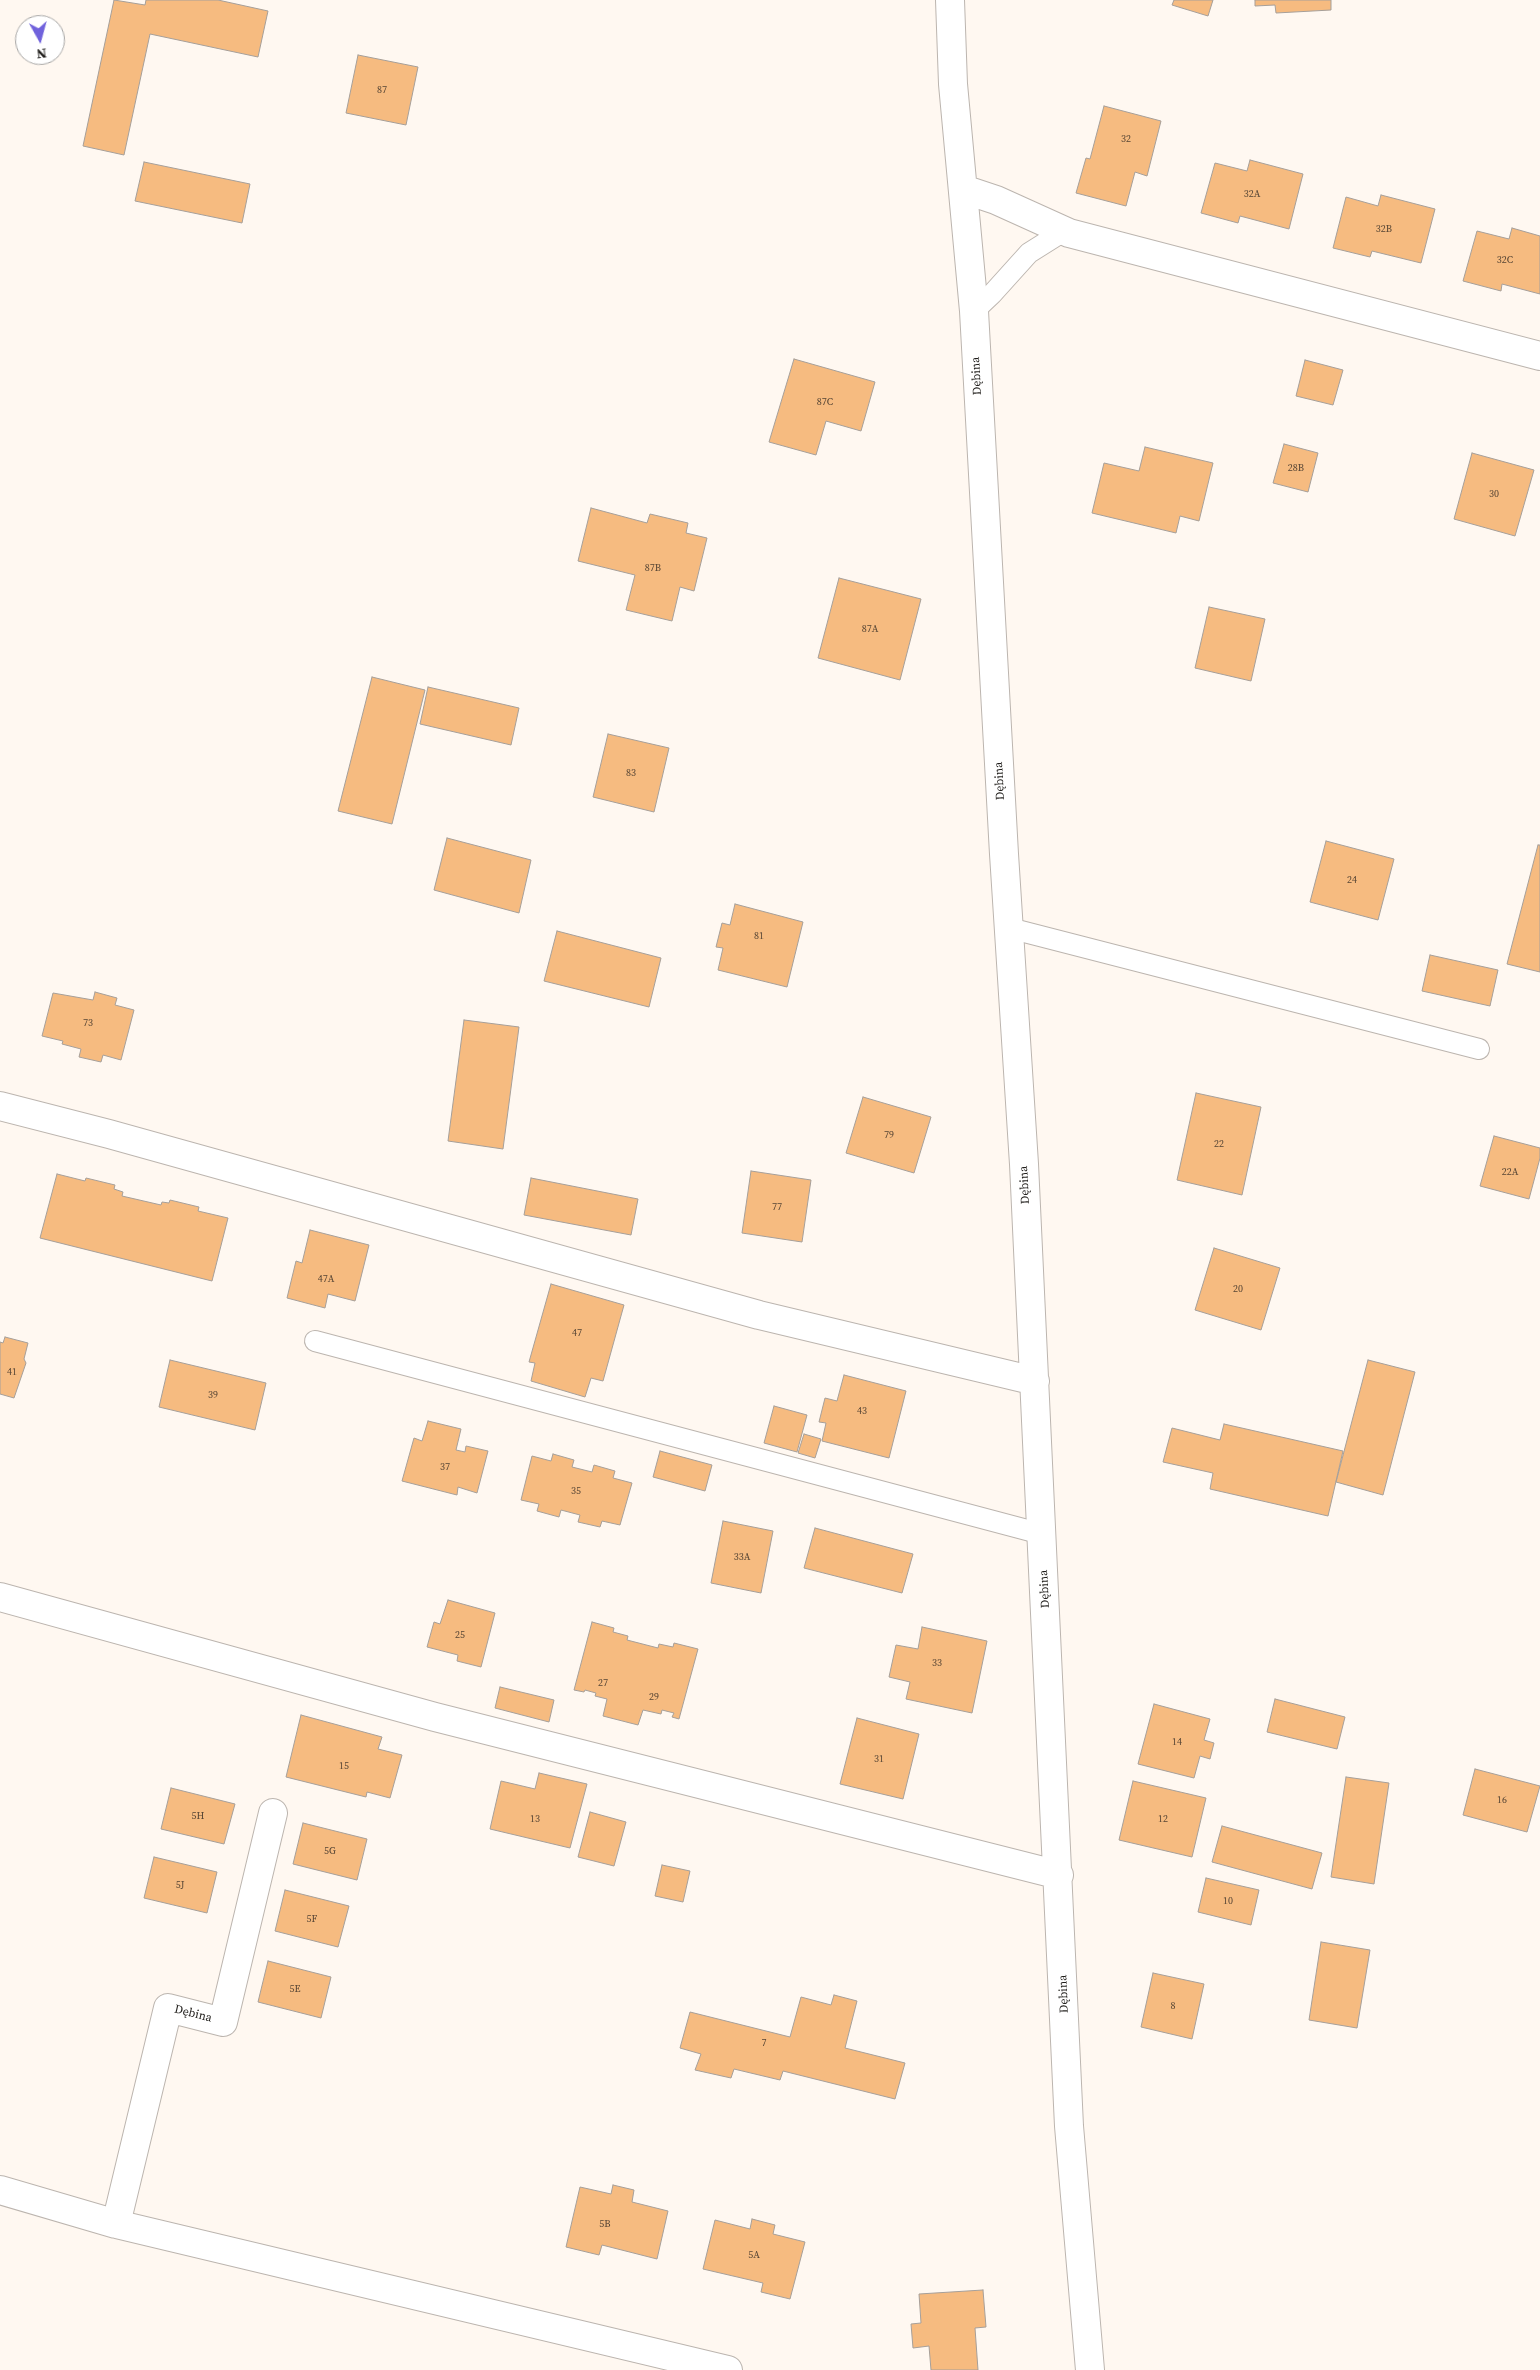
<!DOCTYPE html>
<html>
<head>
<meta charset="utf-8">
<style>
	body { margin:0 }
	#map { position:relative; width:1540px; height:2370px; overflow:hidden; background:#fff8f1; font-family:"Source Serif 4",serif }
	canvas { display:block }
	.north { position:absolute; left:15px; top:15px; width:50px; height:50px; box-sizing:border-box; background:#fff; border:1px solid #a6a5a4; border-radius:50%; rotate:173deg; font-size:14px; font-weight:700; line-height:20px; text-align:center; color:#201e1b }
	.north::after { content:''; display:block; margin:auto; width:18px; height:22px; background:#7062dc; clip-path:polygon(50% 0,100% 100%,50% 72%,0 100%) }
</style>
</head>
<body>
<div id="map">
<canvas width="1540" height="2370"></canvas>
<div class="north">N</div>
</div>
<script>
const context = document.querySelector('canvas').getContext('2d');
context.lineJoin = 'round';
function fillPath(path, color) {
  context.fillStyle = color;
  context.fill(path, 'evenodd');
}
function toPath(rows) {
  const path = new Path2D();
  for (const r of rows) {
    path.moveTo(r[0], r[1]);
    for (let i = 2; i < r.length; i += 2) path.lineTo(r[i], r[i + 1]);
  }
  return path;
}
function strokePath(path, color, width, dash) {
  context.strokeStyle = color;
  context.lineWidth = width;
  context.lineCap = dash ? 'butt' : 'round';
  context.setLineDash(dash || []);
  context.stroke(path);
}
function write(font, color, halo, rows, align = 'center') {
  context.font = font + ' "Source Serif 4",serif';
  context.lineWidth = 4.5;
  context.setLineDash([]);
  context.textBaseline = 'middle';
  context.strokeStyle = halo;
  context.fillStyle = color;
  for (const [text, x, y, turn = 0] of rows) {
    context.save();
    context.translate(x, y);
    context.rotate((+turn || 0) * Math.PI / 180);
    context.textAlign = isNaN(turn) ? turn : align;
    if (halo) context.strokeText(text, 0, 0);
    context.fillText(text, 0, 0);
    context.restore();
  }
}
const building = toPath([
	[114,0,145,5,146,0,218,0,268,11,258,57,150,34,124,155,83,146,114,0],
	[1174,0,1213,0,1208,16,1172,5,1174,0],
	[1255,0,1331,0,1331,10,1276,13,1275,5,1255,6,1255,0],
	[358,55,418,67,406,125,346,113,358,55],
	[1104,106,1161,121,1147,176,1135,172,1126,206,1076,193,1086,158,1090,159,1104,106],
	[1250,160,1303,174,1289,229,1240,216,1238,223,1201,213,1215,163,1247,171,1250,160],
	[144,162,250,184,242,223,135,201,144,162],
	[1381,195,1435,209,1421,263,1372,251,1370,257,1333,248,1346,197,1378,206,1381,195],
	[1512,228,1540,236,1540,294,1502,284,1501,291,1463,281,1477,231,1509,239,1512,228],
	[794,359,875,382,861,431,826,421,816,455,769,442,794,359],
	[1305,360,1343,370,1333,405,1296,396,1305,360],
	[1284,444,1318,453,1308,492,1273,483,1284,444],
	[1145,447,1213,463,1199,521,1180,516,1176,533,1092,513,1104,463,1139,471,1145,447],
	[1472,453,1534,470,1515,536,1454,519,1472,453],
	[591,508,647,523,650,514,688,523,686,533,707,538,694,591,680,587,672,621,626,610,635,575,578,561,591,508],
	[839,578,921,599,900,680,818,658,839,578],
	[1209,607,1265,619,1251,681,1195,668,1209,607],
	[372,677,425,690,392,824,338,811,372,677],
	[428,687,519,708,511,745,420,724,428,687],
	[608,734,669,748,654,812,593,797,608,734],
	[447,838,531,860,519,913,434,890,447,838],
	[1326,841,1394,859,1378,920,1310,902,1326,841],
	[1538,845,1540,845,1540,972,1507,964,1538,845],
	[735,904,803,922,787,987,718,970,723,948,716,947,722,923,730,925,735,904],
	[557,931,661,958,649,1007,544,981,557,931],
	[1430,955,1498,970,1490,1006,1422,991,1430,955],
	[95,992,117,998,115,1005,134,1010,121,1060,103,1055,101,1062,79,1057,81,1049,62,1044,63,1041,42,1036,53,993,93,1000,95,992],
	[464,1020,519,1027,503,1149,448,1141,464,1020],
	[1196,1093,1261,1107,1242,1195,1177,1180,1196,1093],
	[863,1097,931,1117,914,1173,846,1153,863,1097],
	[1494,1136,1540,1148,1540,1158,1529,1199,1480,1186,1494,1136],
	[751,1171,811,1180,802,1242,742,1233,751,1171],
	[57,1174,85,1181,86,1178,115,1185,114,1189,123,1192,122,1196,161,1205,162,1202,169,1203,170,1200,199,1207,198,1211,228,1218,212,1281,40,1238,57,1174],
	[531,1178,638,1199,631,1235,524,1215,531,1178],
	[310,1230,369,1245,355,1301,328,1294,325,1308,287,1298,296,1261,302,1263,310,1230],
	[1214,1248,1280,1268,1261,1330,1195,1310,1214,1248],
	[551,1284,624,1305,603,1381,591,1378,585,1397,531,1381,535,1363,529,1362,551,1284],
	[5,1337,28,1343,24,1359,26,1363,14,1398,0,1394,0,1342,3,1343,5,1337],
	[170,1360,266,1383,255,1430,159,1407,170,1360],
	[1368,1360,1415,1372,1383,1495,1336,1482,1368,1360],
	[844,1375,906,1391,889,1458,822,1441,826,1423,819,1422,825,1398,837,1401,844,1375],
	[774,1406,807,1415,797,1452,764,1443,774,1406],
	[428,1421,461,1429,456,1450,465,1452,466,1446,488,1451,477,1493,458,1487,457,1495,402,1481,414,1438,422,1441,428,1421],
	[1224,1424,1343,1451,1328,1516,1210,1489,1213,1473,1163,1462,1172,1428,1220,1440,1224,1424],
	[804,1434,821,1439,815,1458,798,1453,804,1434],
	[660,1451,712,1465,705,1491,653,1477,660,1451],
	[553,1454,574,1460,572,1467,592,1472,594,1465,615,1471,613,1478,632,1483,620,1525,602,1521,600,1527,578,1522,580,1515,561,1510,559,1517,537,1511,539,1504,521,1500,532,1456,551,1461,553,1454],
	[723,1521,773,1531,761,1593,711,1583,723,1521],
	[815,1528,913,1554,902,1593,804,1568,815,1528],
	[448,1600,495,1613,481,1667,457,1661,458,1655,427,1647,434,1622,440,1624,448,1600],
	[592,1622,614,1628,613,1632,628,1636,627,1640,658,1648,659,1644,673,1647,674,1643,698,1649,679,1719,672,1717,674,1713,662,1710,661,1714,643,1710,638,1725,603,1716,607,1699,595,1696,596,1693,585,1690,584,1692,574,1690,592,1622],
	[922,1627,987,1641,972,1713,906,1699,910,1682,889,1677,896,1645,918,1649,922,1627],
	[500,1687,554,1700,549,1722,495,1708,500,1687],
	[1275,1699,1345,1717,1337,1749,1267,1732,1275,1699],
	[1154,1704,1210,1719,1204,1740,1214,1743,1210,1759,1200,1756,1194,1778,1138,1764,1154,1704],
	[301,1715,382,1737,378,1749,402,1755,390,1798,367,1792,366,1797,286,1777,301,1715],
	[857,1718,919,1734,903,1799,840,1784,857,1718],
	[1475,1769,1540,1786,1527,1832,1463,1815,1475,1769],
	[539,1773,587,1784,570,1848,490,1829,501,1781,535,1789,539,1773],
	[1346,1777,1389,1783,1374,1884,1331,1877,1346,1777],
	[1133,1781,1206,1798,1192,1857,1119,1840,1133,1781],
	[171,1788,235,1804,224,1844,161,1829,171,1788],
	[590,1812,626,1822,614,1866,578,1857,590,1812],
	[303,1823,367,1839,357,1880,293,1864,303,1823],
	[1222,1826,1322,1853,1312,1889,1212,1862,1222,1826],
	[154,1857,217,1872,207,1913,144,1898,154,1857],
	[662,1865,690,1871,683,1902,655,1896,662,1865],
	[1206,1878,1259,1890,1251,1925,1198,1912,1206,1878],
	[285,1890,349,1906,338,1947,275,1931,285,1890],
	[1321,1942,1370,1950,1357,2028,1309,2020,1321,1942],
	[268,1961,331,1977,321,2018,258,2002,268,1961],
	[1153,1973,1204,1984,1192,2039,1141,2027,1153,1973],
	[834,1995,857,2001,845,2048,905,2063,895,2099,783,2071,780,2080,734,2069,731,2078,695,2070,701,2054,680,2048,690,2012,790,2037,801,1997,831,2005,834,1995],
	[613,2185,634,2190,632,2202,668,2211,657,2259,602,2245,599,2255,566,2247,580,2187,611,2194,613,2185],
	[752,2219,775,2225,773,2234,805,2242,790,2299,761,2292,763,2283,703,2269,715,2220,750,2229,752,2219],
	[983,2290,986,2327,975,2328,978,2370,931,2370,929,2346,913,2348,911,2324,921,2323,919,2294,983,2290]
]);
fillPath(building, '#f6bb80');
strokePath(building, '#a69f99', 1);
const service = toPath([
	[974,311,992,294,1029,253,1064,231],
	[1009,928,1479,1049],
	[315,1341,1042,1534]
]);
const minor = toPath([
	[950,0,953,84,974,311,1004,854,1024,1164,1069,2126,1090,2370],
	[963,189,996,200,1069,233,1540,356],
	[0,1106,109,1134,759,1315,1035,1381],
	[0,1597,435,1717,1059,1875],
	[0,2190,116,2224,728,2370],
	[116,2224,168,2008,223,2022,273,1813]
]);
strokePath(service, '#bcb5af', 22);
strokePath(minor, '#bcb5af', 30);
strokePath(service, '#fff', 20);
strokePath(minor, '#fff', 28);
write('10px', '#564534', null, [
	["87",382,90],
	["32",1126,139],
	["32A",1252,194],
	["32B",1384,229],
	["32C",1505,260],
	["87C",825,402],
	["28B",1296,468],
	["30",1494,494],
	["87B",653,568],
	["87A",870,629],
	["83",631,773],
	["24",1352,880],
	["81",759,936],
	["73",88,1023],
	["79",889,1135],
	["22",1219,1144],
	["22A",1510,1172],
	["77",777,1207],
	["47A",326,1279],
	["20",1238,1289],
	["47",577,1333],
	["41",12,1372],
	["39",213,1395],
	["43",862,1411],
	["37",445,1467],
	["35",576,1491],
	["33A",742,1557],
	["25",460,1635],
	["33",937,1663],
	["27",603,1683],
	["29",654,1697],
	["14",1177,1742],
	["31",879,1759],
	["15",344,1766],
	["16",1502,1800],
	["5H",198,1816],
	["13",535,1819],
	["12",1163,1819],
	["5G",330,1851],
	["5J",180,1885],
	["10",1228,1901],
	["5F",312,1919],
	["5E",295,1989],
	["8",1173,2006],
	["7",764,2043],
	["5B",605,2224],
	["5A",754,2255]
]);
write('12px', '#201e1b', '#fff', [
	["Dębina",977,376,-93],
	["Dębina",1000,781,-93],
	["Dębina",1025,1185,-93],
	["Dębina",1045,1589,-93],
	["Dębina",1064,1994,-92],
	["Dębina",193,2014,14]
]);
</script>
</body>
</html>
